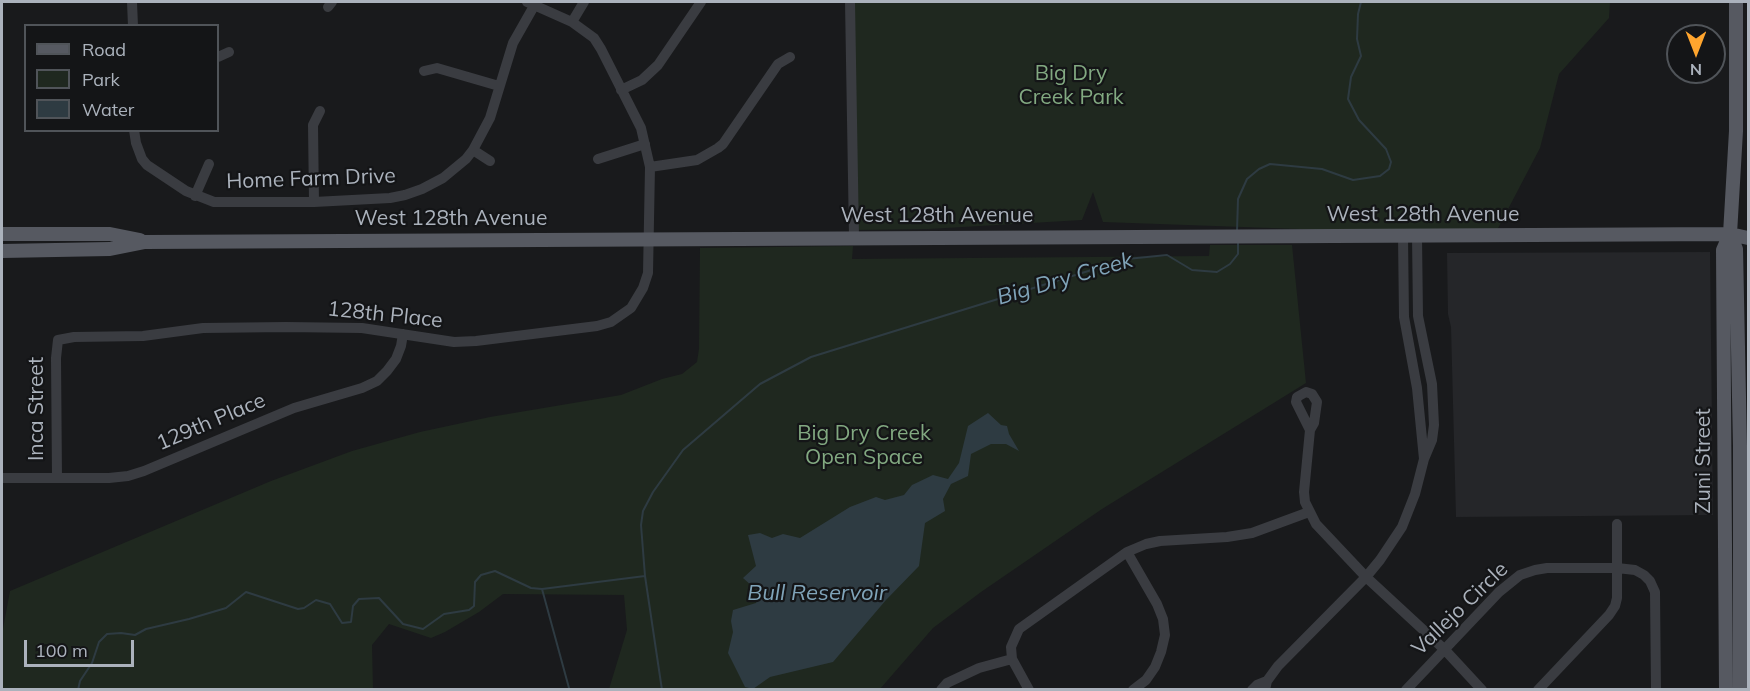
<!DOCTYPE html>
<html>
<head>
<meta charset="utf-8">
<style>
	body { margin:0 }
	#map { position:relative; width:1750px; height:691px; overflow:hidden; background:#191a1c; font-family:Mulish,sans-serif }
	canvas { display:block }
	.frame { position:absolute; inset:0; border:3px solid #abb2bc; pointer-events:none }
	.legend { position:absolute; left:24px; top:24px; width:195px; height:108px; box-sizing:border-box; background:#141517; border:2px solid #505459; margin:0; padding:8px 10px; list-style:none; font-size:18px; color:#abb2bc }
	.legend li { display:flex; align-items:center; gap:12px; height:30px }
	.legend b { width:30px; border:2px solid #505459 }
	.north { position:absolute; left:1666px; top:24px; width:60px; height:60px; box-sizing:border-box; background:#141517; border:2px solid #505459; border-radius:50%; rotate:180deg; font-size:16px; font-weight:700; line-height:24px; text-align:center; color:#abb2bc }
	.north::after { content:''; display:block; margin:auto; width:21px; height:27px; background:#ffa52e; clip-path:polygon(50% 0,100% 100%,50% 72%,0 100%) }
	.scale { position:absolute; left:24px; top:640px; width:110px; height:27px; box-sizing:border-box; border:3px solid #abb2bc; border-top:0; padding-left:8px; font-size:18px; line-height:21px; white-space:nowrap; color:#abb2bc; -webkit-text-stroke:4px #141517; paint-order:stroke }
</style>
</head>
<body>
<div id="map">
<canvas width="1750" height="691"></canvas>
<div class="frame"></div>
<ul class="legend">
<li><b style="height:8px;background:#565961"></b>Road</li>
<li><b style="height:16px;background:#1f281f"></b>Park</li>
<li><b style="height:16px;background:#2e3b42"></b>Water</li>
</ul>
<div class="north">N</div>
<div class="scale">100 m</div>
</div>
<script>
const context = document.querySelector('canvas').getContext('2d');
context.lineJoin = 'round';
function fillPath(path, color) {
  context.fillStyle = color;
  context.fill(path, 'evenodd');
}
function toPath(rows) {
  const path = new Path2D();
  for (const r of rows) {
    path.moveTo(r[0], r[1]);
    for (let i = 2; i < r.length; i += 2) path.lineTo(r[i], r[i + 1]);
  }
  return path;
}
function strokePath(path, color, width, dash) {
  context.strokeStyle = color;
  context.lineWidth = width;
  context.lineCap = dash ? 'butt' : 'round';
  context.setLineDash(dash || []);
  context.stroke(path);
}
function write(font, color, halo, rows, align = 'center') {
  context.font = font + ' Mulish,sans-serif';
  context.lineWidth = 4.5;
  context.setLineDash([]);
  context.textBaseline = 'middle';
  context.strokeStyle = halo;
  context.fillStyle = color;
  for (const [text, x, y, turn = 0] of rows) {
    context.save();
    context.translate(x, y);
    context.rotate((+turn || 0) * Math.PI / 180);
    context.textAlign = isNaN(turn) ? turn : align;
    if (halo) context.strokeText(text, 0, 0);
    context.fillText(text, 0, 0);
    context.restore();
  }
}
fillPath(toPath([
	[1710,252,1713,515,1456,517,1451,327,1448,314,1447,253]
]), '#252629');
fillPath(toPath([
	[851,2,1610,2,1609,18,1559,74,1540,148,1494,236,1103,222,1093,192,1082,220,929,229,854,230],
	[1210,245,1292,245,1306,383,1102,509,981,592,933,628,880,689,609,689,627,630,624,595,503,594,479,612,445,632,431,638,389,624,372,645,373,689,2,690,2,634,10,591,271,481,352,451,420,432,490,417,621,395,662,379,682,374,697,362,699,349,700,248,853,246,852,259,1209,256]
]), '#1f281f');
fillPath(toPath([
	[988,413,1001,425,1007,426,1009,434,1019,451,1006,444,991,444,971,454,968,476,951,484,943,499,945,511,925,523,919,566,886,600,833,662,770,677,753,689,745,687,728,653,733,632,731,621,733,610,756,603,760,593,743,578,756,566,748,535,760,533,772,538,783,534,800,538,850,507,876,497,885,500,904,495,912,485,933,475,948,479,959,463,968,426]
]), '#2e3b42');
strokePath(toPath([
	[1237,231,1238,199,1247,179,1259,169,1270,164,1322,169,1353,180,1380,176,1389,169,1391,162,1386,149,1359,120,1348,99,1351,77,1361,56,1357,39,1358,14,1361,2],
	[542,589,645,576],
	[78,690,80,681,92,663,99,642,107,634,121,633,135,635,146,629,189,619,226,608,246,592,298,609,304,608,316,600,330,604,342,623,351,622,353,606,359,599,379,598,403,624,423,629,444,614,469,610,474,606,475,582,481,575,495,571,531,588,542,589,569,688],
	[662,690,645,576,641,525,643,511,653,492,683,450,760,384,811,357,1127,259,1167,255,1192,270,1217,272,1230,264,1238,254,1238,242]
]), '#2e3b42', 2);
strokePath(toPath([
	[132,2,133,26],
	[850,2,854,237],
	[328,7,332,2],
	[572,22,584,2],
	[218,57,229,52],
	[424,71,437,68,499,86],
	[621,90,642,80,658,65,701,2],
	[134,130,136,143,142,159,147,165,186,191,214,202,314,202,390,198,405,195,422,189,443,178,466,159,473,150,490,118,513,43,534,6],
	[473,150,490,161],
	[598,159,645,144],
	[650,167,697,160,718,148,723,144,778,64,790,57],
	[195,196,209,164],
	[314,202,313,125,320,111],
	[1403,236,1404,317,1417,388,1424,459],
	[1310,430,1296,402,1297,397,1306,392,1312,394,1317,402,1314,423,1310,430,1304,492,1305,502,1316,524,1366,577,1445,650,1482,690],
	[2,478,109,478,128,476,144,471,294,408,362,388,377,381,387,371,396,359,401,346,403,334],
	[57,478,56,358,58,340,74,337,143,336,203,328,286,327,362,328,454,342,476,341,597,326,611,322,631,308,643,288,648,273,650,167,641,128,601,49,594,38,572,22,527,2],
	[1127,552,1157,604,1163,619,1165,635,1161,652,1155,667,1146,680,1133,690],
	[941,690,947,683,979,668,1012,659],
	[1029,690,1012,659,1011,647,1019,629,1127,552,1146,544,1160,541,1227,537,1252,533,1309,512],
	[1252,690,1257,685,1267,681],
	[1265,690,1267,681,1278,666,1366,577,1380,560,1402,527,1415,494,1424,459,1432,440,1434,425,1432,384,1418,316,1417,236],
	[1406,690,1499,592,1520,575,1535,570,1547,568,1617,568,1635,570,1644,575,1650,581,1655,592,1656,690],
	[1538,690,1609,615,1615,606,1617,598,1617,524]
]), '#3a3c41', 10);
strokePath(toPath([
	[2,234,110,234,140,240],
	[1730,234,1736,249,1740,446,1740,690],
	[2,251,110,249,145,242,1730,234,1748,238],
	[1726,690,1723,250,1730,234,1736,131,1736,2]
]), '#565961', 14);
write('21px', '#82a981', '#141517', [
	["Big Dry",1071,74],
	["Creek Park",1071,98],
	["Big Dry Creek",864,434],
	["Open Space",864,458]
]);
write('21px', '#abb2bc', '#141517', [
	["Home Farm Drive",311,179,-2],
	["West 128th Avenue",1423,215],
	["West 128th Avenue",937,216],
	["West 128th Avenue",451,219],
	["128th Place",385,315,6],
	["Inca Street",37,409,-90],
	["129th Place",211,422,-23],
	["Zuni Street",1704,461,-90],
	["Vallejo Circle",1460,609,-44]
]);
write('italic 22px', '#80a4b9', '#141517', [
	["Big Dry Creek",1065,279,-16],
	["Bull Reservoir",817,593]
]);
</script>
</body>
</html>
